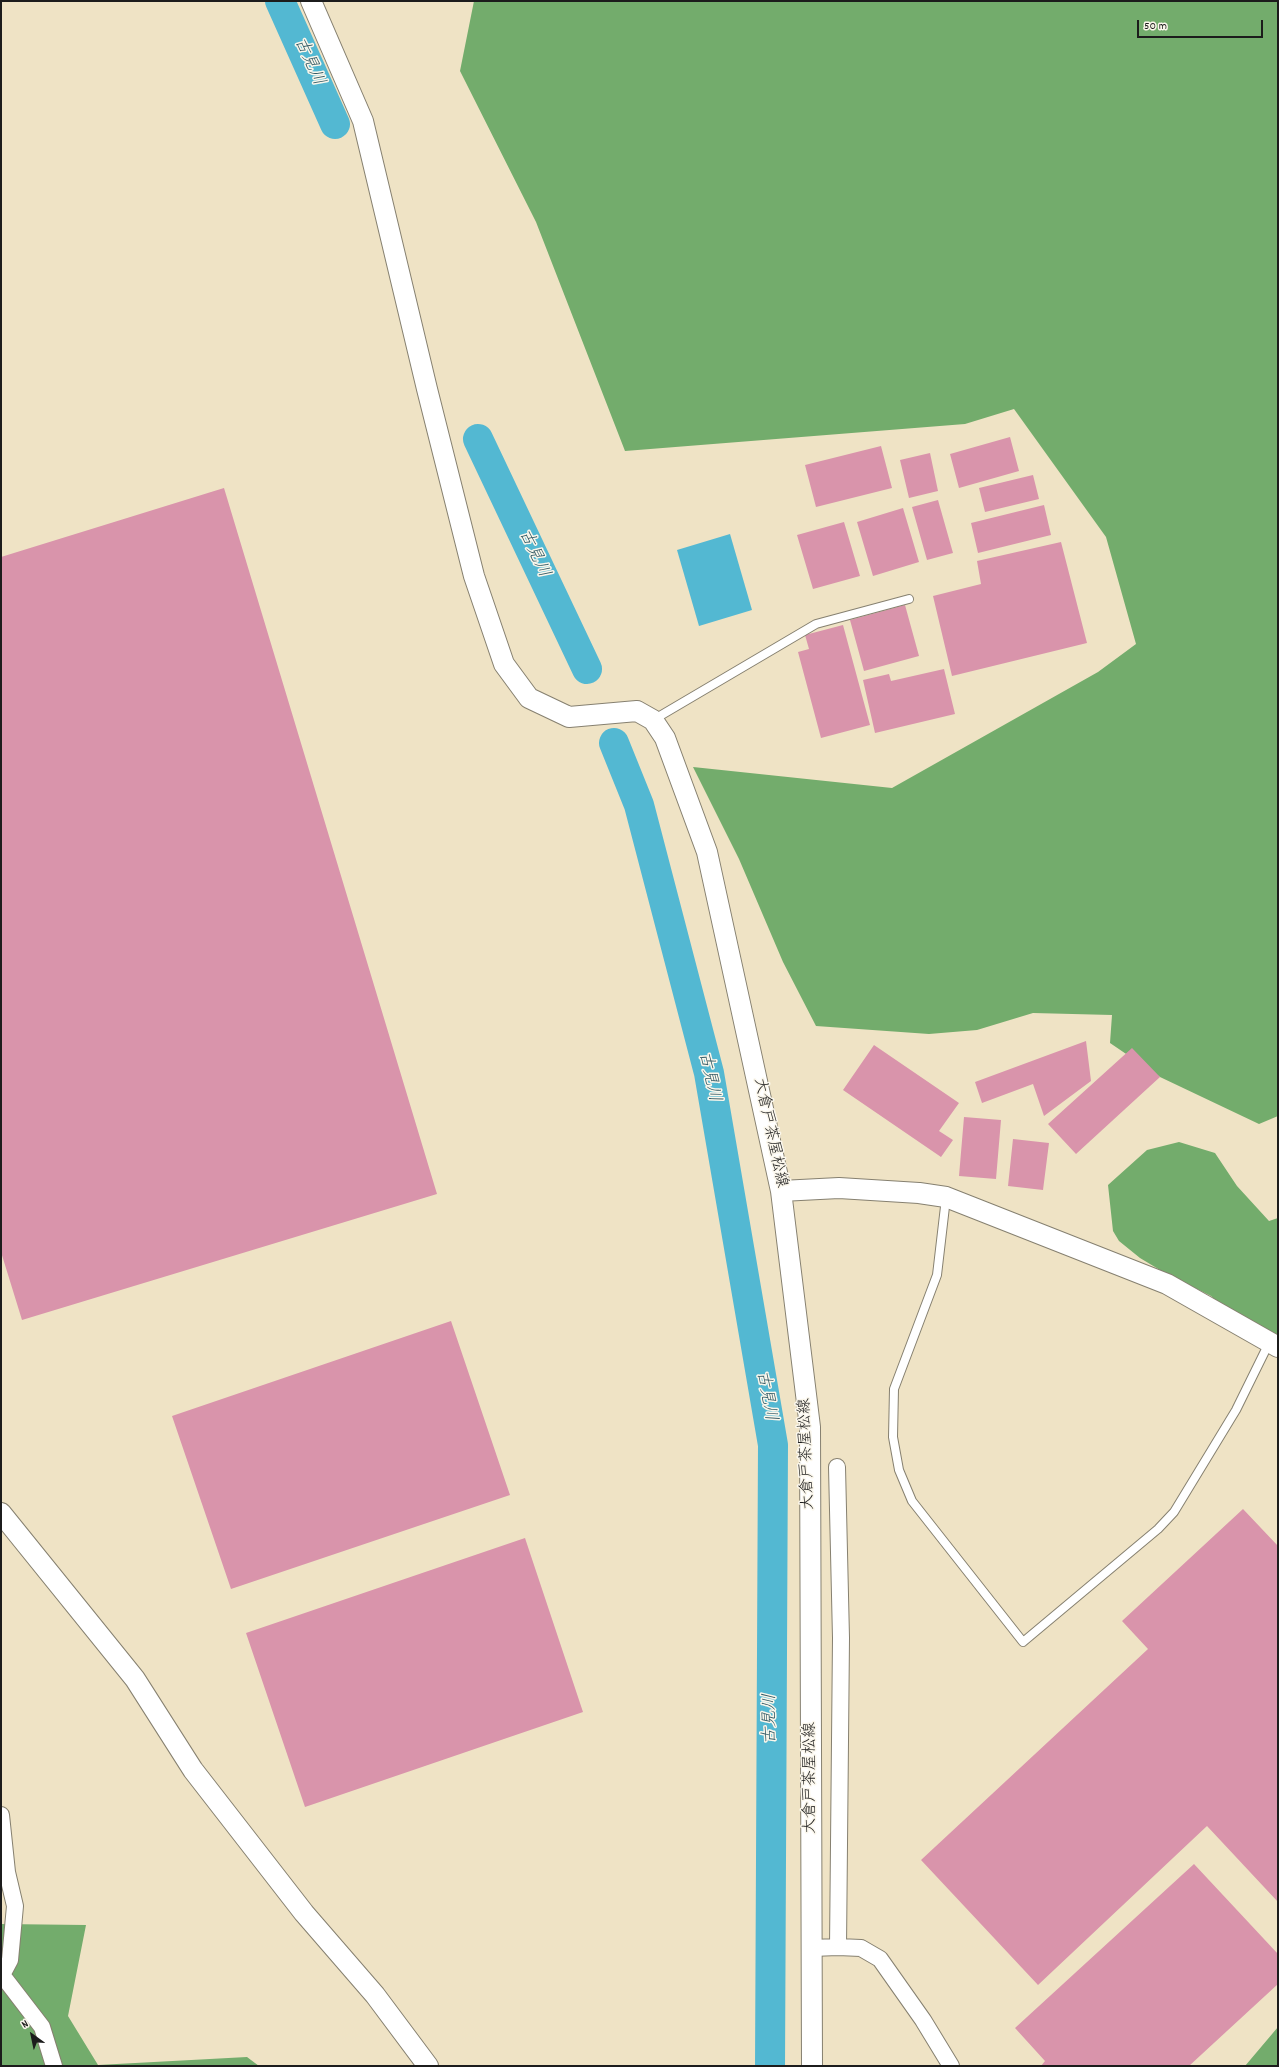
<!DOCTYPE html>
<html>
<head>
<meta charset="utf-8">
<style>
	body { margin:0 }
	#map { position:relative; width:1279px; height:2067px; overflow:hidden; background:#efe3c5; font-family:Dekko,sans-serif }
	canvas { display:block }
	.frame { position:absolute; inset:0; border:2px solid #1c1c1c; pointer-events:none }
	.north { position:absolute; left:12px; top:2015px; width:40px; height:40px; -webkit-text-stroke:3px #fbf7ec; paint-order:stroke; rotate:327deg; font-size:11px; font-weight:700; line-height:16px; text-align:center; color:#1c1c1c }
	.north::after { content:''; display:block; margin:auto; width:14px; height:18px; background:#1c1c1c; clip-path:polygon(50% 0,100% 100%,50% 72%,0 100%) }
	.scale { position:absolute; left:1137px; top:20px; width:126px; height:18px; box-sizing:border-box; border:2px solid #1c1c1c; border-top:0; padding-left:5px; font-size:12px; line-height:14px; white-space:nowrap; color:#1c1c1c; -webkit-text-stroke:3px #fbf7ec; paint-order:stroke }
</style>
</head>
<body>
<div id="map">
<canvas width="1279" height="2067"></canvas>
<div class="frame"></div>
<div class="north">N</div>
<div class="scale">50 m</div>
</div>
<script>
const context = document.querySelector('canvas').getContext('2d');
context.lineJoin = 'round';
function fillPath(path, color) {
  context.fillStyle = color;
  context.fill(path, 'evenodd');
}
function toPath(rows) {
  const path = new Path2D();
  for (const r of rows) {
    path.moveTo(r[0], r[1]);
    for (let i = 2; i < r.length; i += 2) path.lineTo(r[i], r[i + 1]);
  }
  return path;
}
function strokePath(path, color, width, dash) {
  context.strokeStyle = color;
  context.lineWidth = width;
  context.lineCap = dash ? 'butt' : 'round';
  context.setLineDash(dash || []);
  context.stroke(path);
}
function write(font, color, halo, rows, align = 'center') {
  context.font = font + ' Dekko,"Klee One",sans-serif';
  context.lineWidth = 3;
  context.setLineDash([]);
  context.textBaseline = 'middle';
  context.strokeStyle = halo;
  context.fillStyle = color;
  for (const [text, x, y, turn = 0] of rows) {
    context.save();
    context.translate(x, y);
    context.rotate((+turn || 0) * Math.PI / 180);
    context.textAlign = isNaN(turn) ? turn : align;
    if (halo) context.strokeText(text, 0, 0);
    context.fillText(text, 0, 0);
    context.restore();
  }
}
fillPath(toPath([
	[474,1,1278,1,1278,1116,1259,1124,1160,1077,1110,1043,1112,1015,1033,1013,977,1030,929,1034,816,1026,783,962,739,859,693,767,892,788,1098,672,1136,644,1106,537,1014,409,965,424,625,451,536,222,460,71],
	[1179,1142,1215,1153,1237,1186,1269,1221,1278,1218,1278,1353,1265,1347,1211,1296,1165,1273,1140,1258,1119,1241,1113,1231,1108,1185,1147,1150],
	[1,1924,86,1925,68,2016,98,2065,247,2057,259,2066,1,2066],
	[1278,2027,1278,2066,1245,2066]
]), '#73ac6c');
fillPath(toPath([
	[730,534,752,610,699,626,677,550]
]), '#53b8d2');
strokePath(toPath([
	[280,1,335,124],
	[478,439,587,669],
	[614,743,639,805,709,1073,773,1445,770,2066]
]), '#53b8d2', 30);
fillPath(toPath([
	[1010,437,1019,471,959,488,950,454],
	[881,446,892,488,816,507,805,465],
	[930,453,938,491,909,498,900,460],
	[1033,475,1039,499,985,512,979,488],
	[224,488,437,1194,22,1320,1,1252,1,557],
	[938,500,953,553,927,560,912,507],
	[1044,505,1051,535,978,553,971,523],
	[903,508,919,562,873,576,857,522],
	[844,522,860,576,813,589,797,535],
	[1061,542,1087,643,952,676,933,596,981,584,977,561],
	[905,605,919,656,864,671,850,620],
	[843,625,870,725,821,738,798,652,809,649,805,635],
	[944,669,955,714,875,733,863,680,889,674,891,681],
	[1086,1041,1091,1081,1044,1116,1033,1084,982,1103,975,1082],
	[874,1045,959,1103,939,1131,953,1140,941,1157,843,1090],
	[1132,1048,1160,1077,1076,1154,1048,1124],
	[964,1117,1001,1120,996,1179,959,1176],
	[1013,1139,1049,1143,1043,1190,1008,1186],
	[451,1321,510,1495,231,1589,172,1416],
	[1243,1509,1278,1546,1278,1902,1207,1826,1038,1985,921,1860,1148,1649,1122,1621],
	[525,1538,583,1712,305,1807,246,1633],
	[1194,1864,1278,1954,1278,1984,1189,2066,1041,2066,1045,2061,1015,2028]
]), '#d994ab');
const service = toPath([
	[653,720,816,624,909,599],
	[946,1198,937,1275,894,1389,893,1437,899,1470,912,1501,1023,1642,1158,1529,1174,1512,1236,1410,1269,1343]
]);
const minor = toPath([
	[837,1467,841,1638,838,1947],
	[1,1815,7,1872,15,1906,10,1960,2,1975,42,2027,54,2066],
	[812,1948,838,1947,861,1948,880,1959,923,2020,951,2066]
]);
const tertiary = toPath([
	[311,1,363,121,427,389,474,576,504,664,529,698,569,717,637,711,653,720,665,738,707,852,781,1191,810,1427,812,2066],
	[781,1191,839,1188,919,1193,946,1197,1167,1284,1278,1347],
	[1,1513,135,1679,193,1770,304,1913,375,1995,428,2066]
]);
strokePath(service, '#868070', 10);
strokePath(minor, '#868070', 18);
strokePath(tertiary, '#868070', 22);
strokePath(service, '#fff', 8);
strokePath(minor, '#fff', 16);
strokePath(tertiary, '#fff', 20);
write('16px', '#1c1c1c', '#fbf7ec', [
	["大倉戸茶屋松線",769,1133,78],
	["大倉戸茶屋松線",808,1454,-92],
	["大倉戸茶屋松線",812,1778,-90]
]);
write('italic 17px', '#325a65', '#fbf7ec', [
	["古見川",308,62,66],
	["古見川",533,554,65],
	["古見川",708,1077,78],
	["古見川",765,1396,80],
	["古見川",772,1719,-90]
]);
</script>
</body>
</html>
